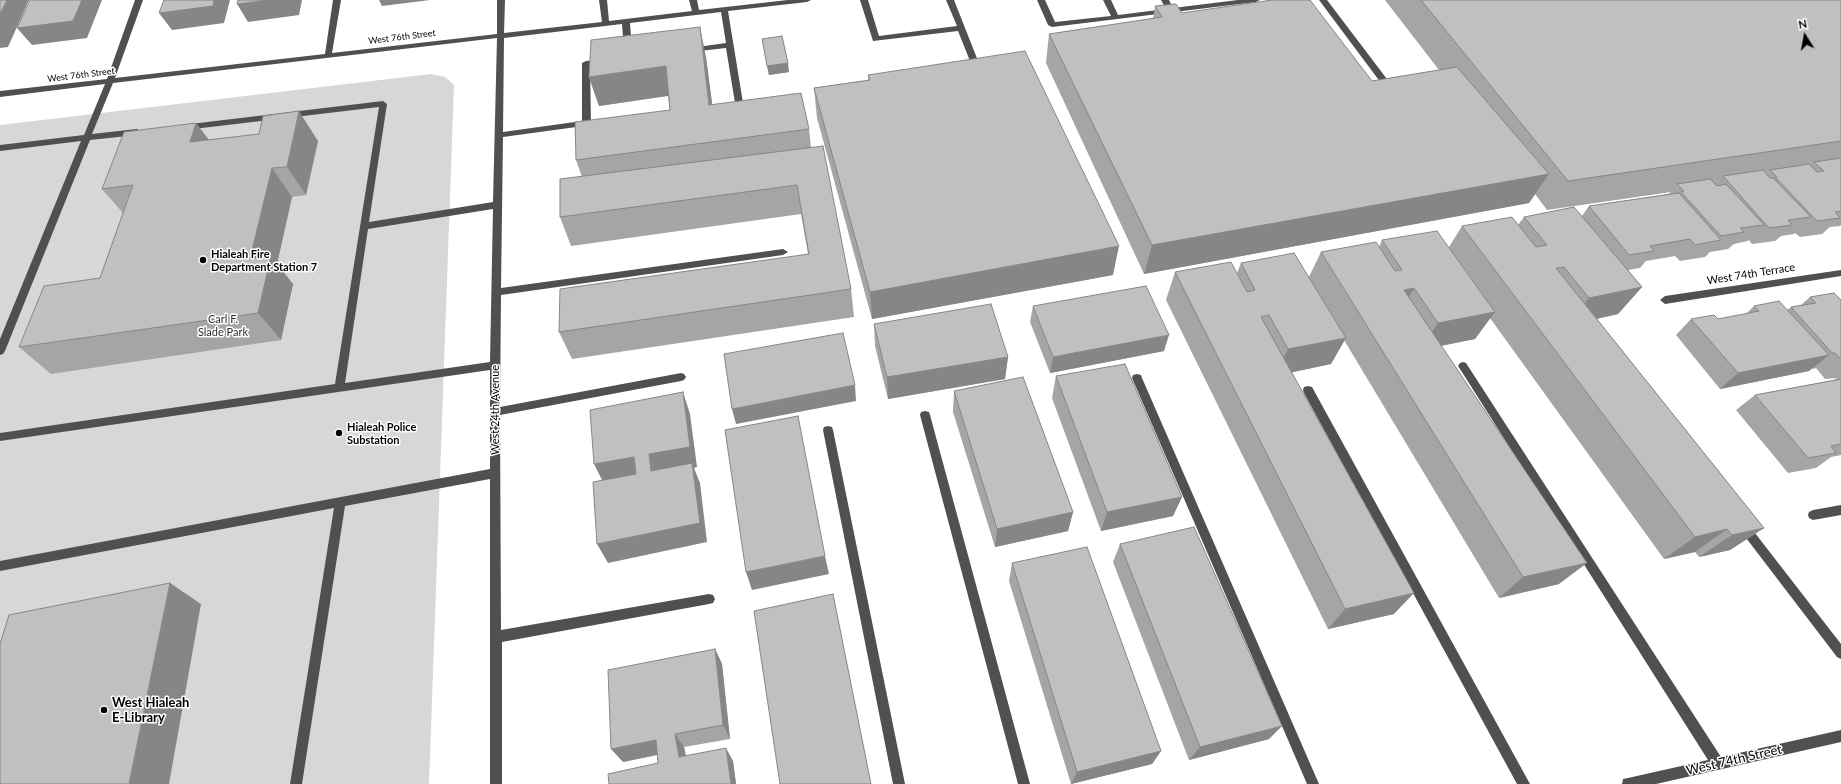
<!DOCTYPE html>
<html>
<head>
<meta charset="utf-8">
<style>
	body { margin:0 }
	#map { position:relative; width:1841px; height:784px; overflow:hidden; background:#fff; font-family:Lato,sans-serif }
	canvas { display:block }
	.north { position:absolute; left:1785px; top:16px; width:40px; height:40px; -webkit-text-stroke:3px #fff; paint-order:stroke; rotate:349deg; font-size:11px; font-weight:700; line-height:16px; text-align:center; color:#000 }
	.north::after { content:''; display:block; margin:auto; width:14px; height:18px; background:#000; clip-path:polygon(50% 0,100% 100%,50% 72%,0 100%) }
</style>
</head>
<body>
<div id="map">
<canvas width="1841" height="784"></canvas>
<div class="north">N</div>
</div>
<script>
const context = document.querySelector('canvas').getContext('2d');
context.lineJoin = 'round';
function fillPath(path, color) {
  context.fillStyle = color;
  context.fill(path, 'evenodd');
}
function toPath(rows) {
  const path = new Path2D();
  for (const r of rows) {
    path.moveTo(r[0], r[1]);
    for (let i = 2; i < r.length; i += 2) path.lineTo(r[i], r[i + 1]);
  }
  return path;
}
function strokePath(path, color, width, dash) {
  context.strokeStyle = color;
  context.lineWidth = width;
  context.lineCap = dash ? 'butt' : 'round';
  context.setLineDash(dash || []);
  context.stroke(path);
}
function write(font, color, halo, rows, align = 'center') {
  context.font = font + ' Lato,sans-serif';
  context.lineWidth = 3;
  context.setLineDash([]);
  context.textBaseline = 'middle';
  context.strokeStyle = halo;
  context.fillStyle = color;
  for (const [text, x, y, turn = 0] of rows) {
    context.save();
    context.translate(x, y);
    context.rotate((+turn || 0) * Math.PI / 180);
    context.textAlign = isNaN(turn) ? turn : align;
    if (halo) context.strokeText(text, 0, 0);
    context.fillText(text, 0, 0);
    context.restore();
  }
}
fillPath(toPath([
	[431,74,445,77,454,85,429,784,0,784,0,125]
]), '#d7d7d7');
fillPath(toPath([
	[135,0,143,0,115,78,325,54,333,0,341,0,332,53,497,34,497,0,505,0,504,33,602,22,599,0,607,0,609,21,692,11,689,0,697,0,699,10,788,0,811,0,807,2,728,11,743,103,739,106,735,103,726,48,690,52,686,50,690,48,726,43,721,12,630,23,632,50,628,52,624,50,622,24,504,38,503,132,582,121,582,63,586,61,603,59,607,61,603,63,590,65,591,125,503,137,501,288,783,249,788,252,783,255,501,295,500,407,681,373,684,374,686,377,684,380,681,381,500,415,501,630,709,594,713,595,715,599,713,603,709,604,502,642,502,784,490,784,490,479,345,506,302,784,290,784,334,508,0,571,0,561,490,469,490,370,0,441,0,433,335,384,379,107,185,130,181,127,182,125,383,101,387,104,369,222,493,202,497,38,113,83,92,134,137,129,141,132,137,135,90,140,5,351,3,354,0,355,0,339,81,141,0,151,0,145,84,135,105,84,0,97,0,91,107,79,135,0],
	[493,209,490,362,345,383,368,229,493,209],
	[860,0,868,0,879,36,957,26,946,0,954,0,982,71,978,73,974,71,958,31,873,41,860,0],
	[1037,0,1045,0,1055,22,1111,16,1103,0,1111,0,1118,15,1166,9,1161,0,1169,0,1173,8,1238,0,1260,0,1256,2,1052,27,1048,25,1037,0],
	[1319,0,1327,0,1393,87,1393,91,1387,91,1319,0],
	[1841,270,1841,276,1665,304,1660,300,1665,296,1841,270],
	[1463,362,1466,363,1721,757,1841,730,1841,742,1656,784,1622,784,1623,779,1628,778,1708,760,1460,369,1458,366,1460,363,1463,362],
	[1137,374,1141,375,1142,378,1319,784,1307,784,1132,378,1133,375,1137,374],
	[1308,386,1312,387,1530,784,1517,784,1304,393,1303,390,1304,387,1308,386],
	[925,411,929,412,930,415,1030,784,1018,784,920,415,921,412,925,411],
	[828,426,832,427,833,430,905,784,893,784,823,430,824,427,828,426],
	[1841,505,1841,515,1813,520,1809,518,1808,515,1809,512,1813,510,1841,505],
	[1744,522,1748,524,1841,644,1841,659,1837,657,1740,530,1739,527,1740,524,1744,522]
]), '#505050');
fillPath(toPath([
	[1385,0,1841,0,1841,225,1840,226,1830,227,1822,234,1800,237,1795,233,1794,234,1781,236,1775,241,1752,244,1749,240,1748,241,1734,244,1728,249,1710,252,1705,257,1680,261,1675,256,1646,261,1640,268,1628,270,1642,287,1618,314,1597,319,1764,528,1730,550,1699,557,1695,552,1664,559,1490,318,1475,339,1441,346,1559,584,1499,598,1344,340,1331,364,1292,372,1394,614,1328,629,1166,300,1175,272,1237,273,1241,263,1309,277,1321,252,1379,247,1382,240,1449,247,1462,226,1518,225,1524,217,1582,216,1589,206,1668,194,1671,192,1547,210,1535,194,1529,203,1144,274,1046,63,1049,34,1153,19,1155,6,1182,13,1372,81,1439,70],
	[762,39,789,72,769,75],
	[706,57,712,104,809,129,811,147,851,289,854,317,572,359,559,332,808,254,801,214,571,246,560,217,582,177,576,160,670,110,668,96,599,106,589,77],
	[868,75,1113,275,872,319,817,118,814,88,868,80],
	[196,123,209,140,318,141,306,195,292,197,277,264,293,284,281,340,51,374,19,347,100,278,123,213,102,189],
	[1810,297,1841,300,1841,455,1831,457,1816,468,1788,473,1736,410,1755,395,1834,380,1837,378,1825,379,1816,368,1813,369,1812,368,1809,371,1720,389,1676,335,1691,319,1718,319,1746,314,1754,306,1787,310,1791,307,1801,305],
	[1033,306,1164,351,1050,373,1030,322],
	[874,324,1008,357,1005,379,888,399,875,346],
	[1056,376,1182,497,1173,516,1101,531,1052,398],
	[954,391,1073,512,1068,531,995,547,953,412],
	[1120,544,1269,739,1189,760,1113,562],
	[1012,563,1161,751,1152,764,1071,784,1009,581],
	[715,649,722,664,730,739,684,747,686,755,733,761,736,784,609,784,658,763,657,755,623,762]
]), '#a5a5a5');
fillPath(toPath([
	[7,0,29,0,8,47,0,48,0,14],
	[82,0,102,0,87,38,32,45,17,28],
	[214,0,230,0,224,23,172,30,159,13],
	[269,0,302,0,299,15,248,22,237,4],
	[379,0,430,0,382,6],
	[700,27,706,57,716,134,709,105],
	[788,63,789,72,769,75,767,66],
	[666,66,673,95,599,106,589,77],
	[299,111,318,141,306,195,287,167],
	[196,123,218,152,190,142],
	[272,168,292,197,277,264,293,284,281,340,258,313,250,259],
	[1549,174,1529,203,1144,274,1152,245],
	[1119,246,1113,275,872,319,870,292],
	[1642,287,1618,314,1566,325,1589,298],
	[1414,288,1397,316,1404,290],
	[1495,312,1475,339,1419,350,1438,323],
	[1169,335,1164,351,1050,373,1053,357],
	[1346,338,1331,364,1275,376,1288,349],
	[1829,355,1809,371,1720,389,1738,373],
	[1008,357,1005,379,888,399,887,377],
	[855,385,856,401,736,424,732,409],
	[683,392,690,414,697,467,694,468,700,483,707,542,608,563,597,544,651,471,649,454],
	[634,457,643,477,604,484,594,464],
	[1182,497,1173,516,1101,531,1107,512],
	[1073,512,1068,531,995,547,997,529],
	[1764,528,1730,550,1699,557,1732,535],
	[1727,529,1695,552,1664,559,1695,537],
	[825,556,829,574,752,590,746,572],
	[1587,563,1559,584,1499,598,1523,577],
	[170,583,201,604,169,784,129,784],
	[1414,593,1394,614,1328,629,1345,609],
	[715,649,722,664,730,739,723,725],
	[1282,726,1269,739,1189,760,1200,747],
	[675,734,684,747,688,769,679,757],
	[656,740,666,753,623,762,611,749],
	[726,748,733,761,736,784,731,784],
	[1161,751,1152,764,1071,784,1077,772]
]), '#868686');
const building = toPath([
	[0,0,7,0,0,14,0,0],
	[30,0,82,0,73,21,17,28,30,0],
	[164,0,214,0,213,6,159,13,164,0],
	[238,0,269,0,237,4,238,0],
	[1272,0,1310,0,1372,81,1457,67,1549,174,1152,245,1049,34,1162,17,1155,6,1176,4,1182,13,1272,0],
	[1421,0,1841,0,1841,141,1568,181,1421,0],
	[700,27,709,105,801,93,809,129,576,160,575,122,670,110,666,66,589,77,591,40,700,27],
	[782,36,788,63,767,66,762,39,782,36],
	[1025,51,1119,246,870,292,814,88,870,80,868,75,1025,51],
	[299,111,287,167,272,168,250,259,271,256,258,313,19,347,44,286,100,278,133,185,102,189,124,132,196,123,190,142,259,134,263,116,299,111],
	[823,146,851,289,559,332,560,289,809,254,797,185,560,217,560,179,823,146],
	[1841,158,1841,211,1835,212,1840,218,1817,221,1775,177,1777,177,1770,170,1809,164,1817,172,1824,171,1814,162,1841,158],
	[1763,170,1770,178,1773,178,1811,217,1788,220,1792,225,1769,228,1723,176,1763,170],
	[1710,179,1717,186,1726,184,1764,225,1740,228,1744,232,1721,236,1681,192,1684,191,1677,184,1710,179],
	[1679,193,1721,240,1695,245,1690,239,1650,246,1654,251,1629,255,1589,206,1679,193],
	[1574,207,1642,287,1589,298,1564,267,1556,268,1764,528,1732,535,1727,529,1695,537,1462,226,1512,217,1536,247,1547,245,1524,217,1574,207],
	[1437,231,1495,312,1438,323,1414,288,1404,290,1587,563,1523,577,1321,252,1376,242,1395,271,1402,270,1382,240,1437,231],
	[1294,253,1346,338,1288,349,1269,315,1261,317,1414,593,1345,609,1175,272,1231,262,1247,292,1255,290,1241,263,1294,253],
	[1146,286,1169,335,1053,357,1033,306,1146,286],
	[1834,293,1841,300,1841,359,1835,353,1832,353,1791,307,1816,303,1810,297,1834,293],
	[1779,301,1829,355,1738,373,1691,319,1714,315,1718,319,1759,311,1754,306,1779,301],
	[991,304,1008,357,887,377,874,324,991,304],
	[843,333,855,385,732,409,724,354,843,333],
	[1125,364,1182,497,1107,512,1056,376,1125,364],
	[1023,377,1073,512,997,529,954,391,1023,377],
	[1841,379,1841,444,1831,446,1836,453,1808,458,1755,395,1841,379],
	[683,392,690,447,649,454,651,471,692,463,700,523,597,544,593,482,636,474,634,457,594,464,590,410,683,392],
	[798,416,825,556,746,572,725,430,798,416],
	[1194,527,1282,726,1200,747,1120,544,1194,527],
	[1087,547,1161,751,1077,772,1012,563,1087,547],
	[170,583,129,784,0,784,0,644,9,615,170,583],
	[833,594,871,784,780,784,754,611,833,594],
	[715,649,723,725,675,734,679,757,726,748,731,784,609,784,608,774,658,763,656,740,611,749,608,670,715,649]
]);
fillPath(building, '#c0c0c0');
strokePath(building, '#868686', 1);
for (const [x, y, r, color] of [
	[203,260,4,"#000"],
	[339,433,4,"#000"],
	[104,710,4,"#000"]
]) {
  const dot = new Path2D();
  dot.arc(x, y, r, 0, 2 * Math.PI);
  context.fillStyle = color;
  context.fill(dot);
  strokePath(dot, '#fff', 1.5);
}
write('9px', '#000', '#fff', [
	["West 76th Street",402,37,-7],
	["West 76th Street",81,75,-7]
]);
write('bold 11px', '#000', '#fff', [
	["Hialeah Fire",211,254],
	["Department Station 7",211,267],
	["Hialeah Police",347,427],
	["Substation",347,440]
], 'left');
write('11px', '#000', '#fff', [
	["West 74th Terrace",1751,274,-9],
	["West 24th Avenue",495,410,-90]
]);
write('11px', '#2e2e2e', '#fff', [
	["Carl F.",223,319],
	["Slade Park",223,332]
]);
write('bold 13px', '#000', '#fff', [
	["West Hialeah",112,703],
	["E-Library",112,718]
], 'left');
write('13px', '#000', '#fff', [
	["West 74th Street",1734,760,-13]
]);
</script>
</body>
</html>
